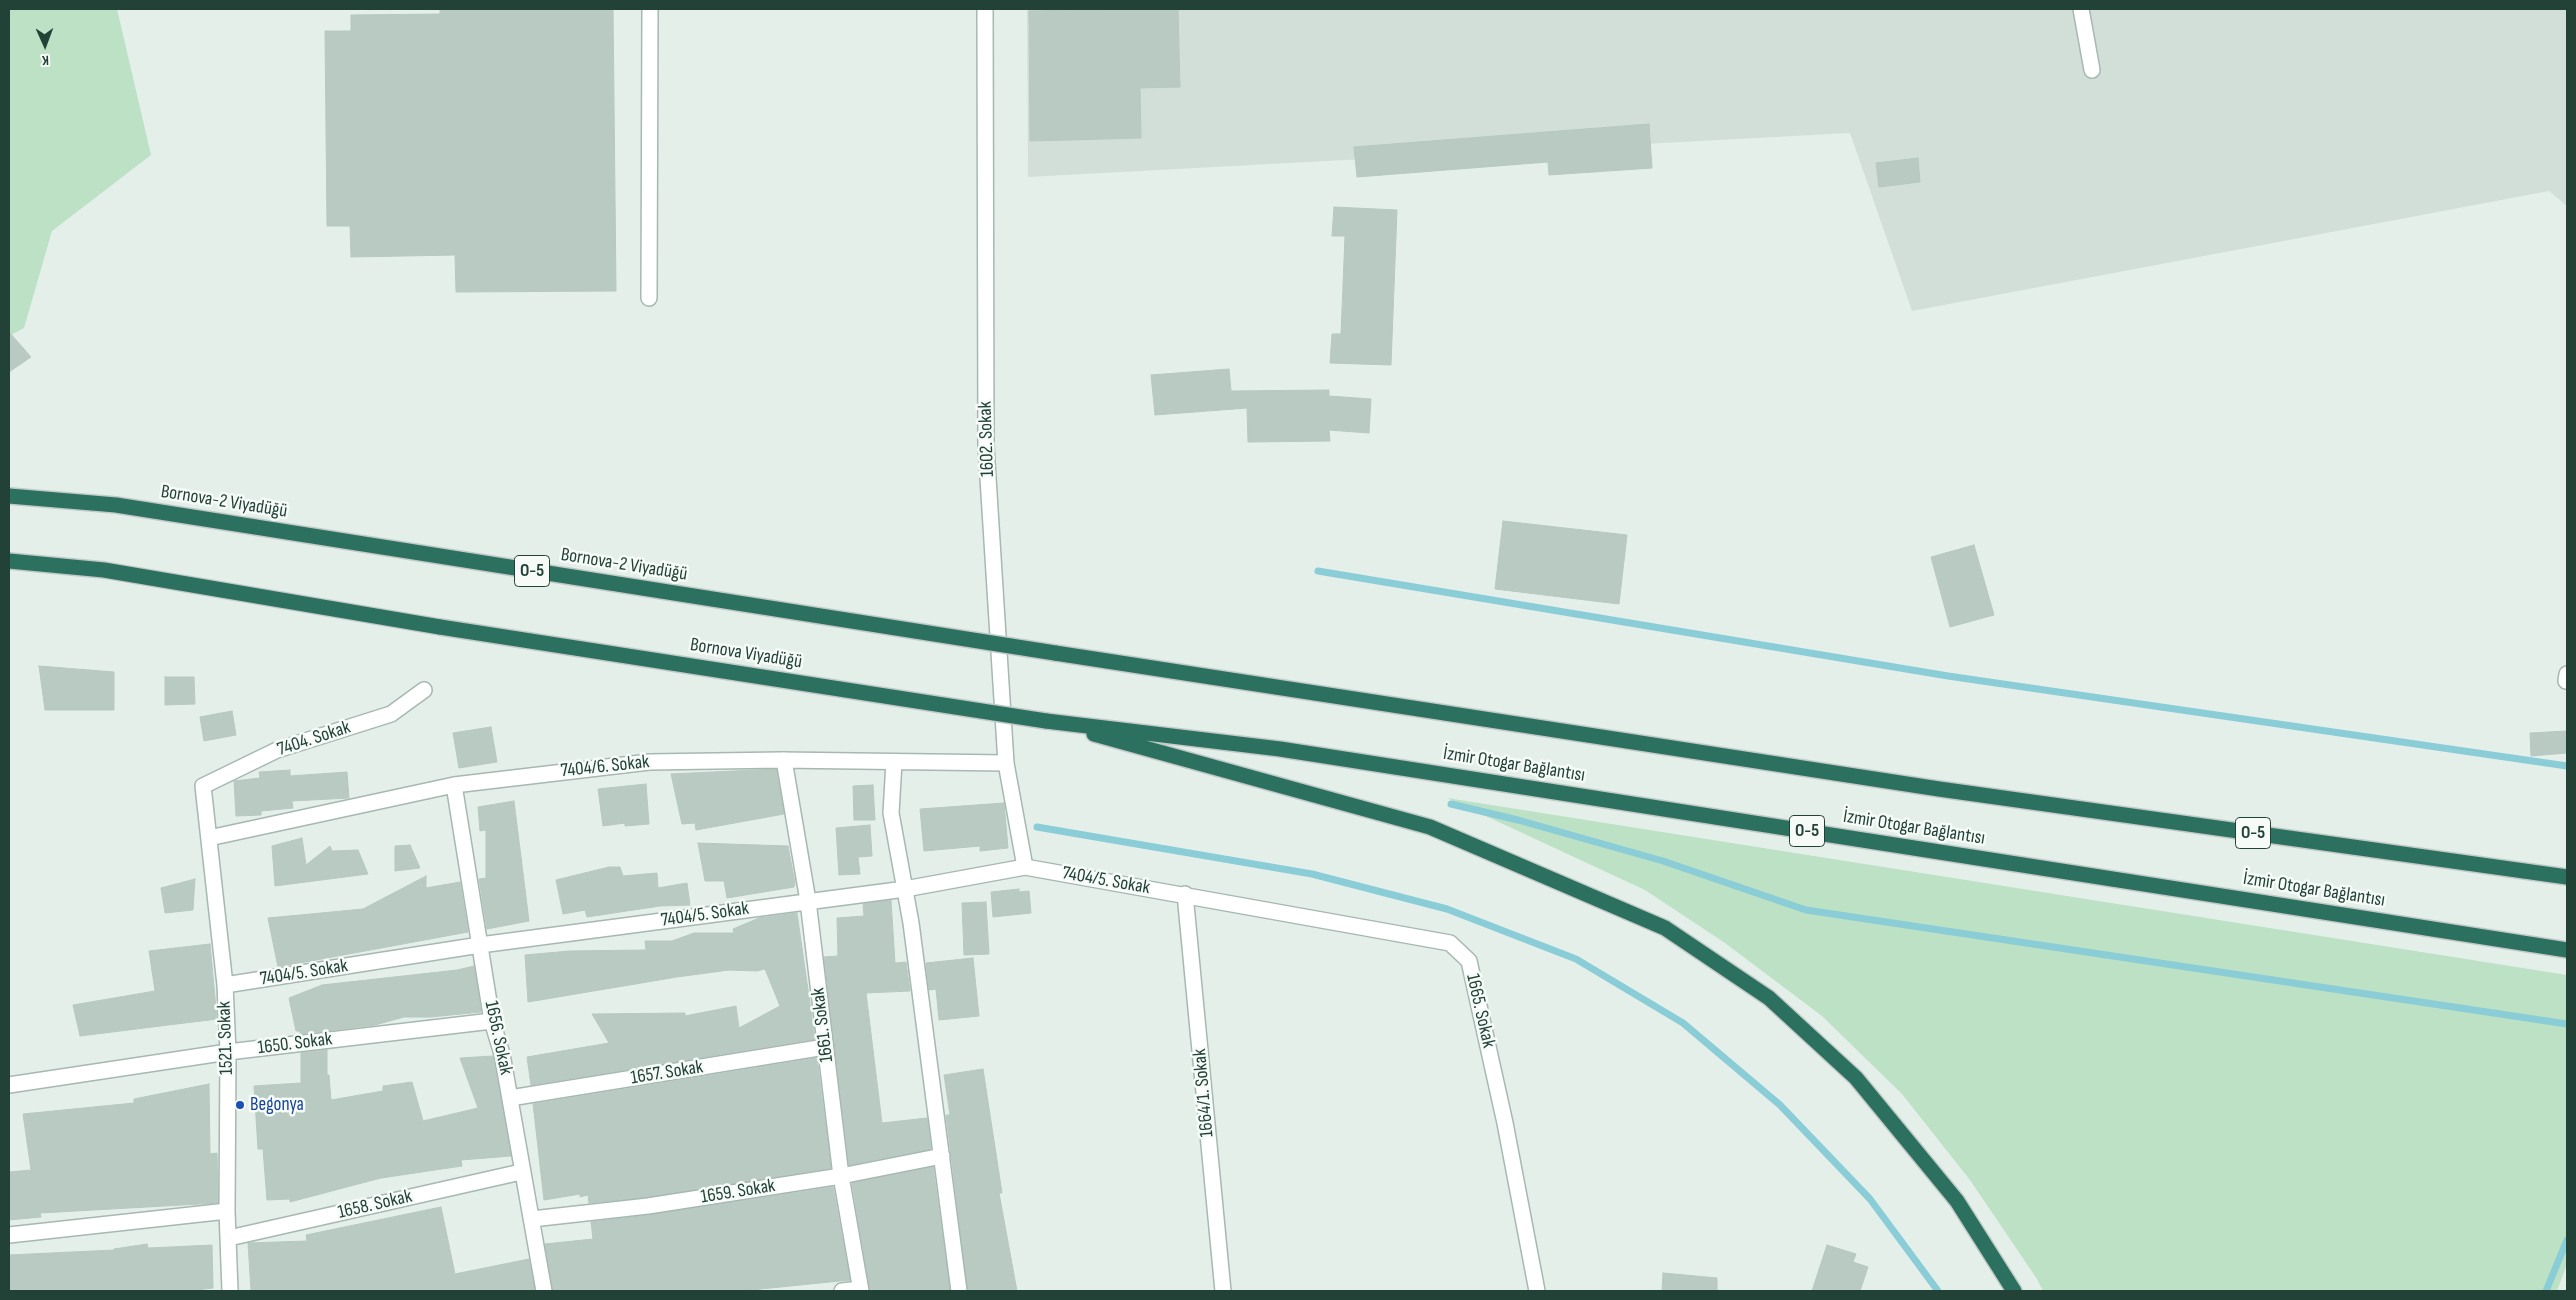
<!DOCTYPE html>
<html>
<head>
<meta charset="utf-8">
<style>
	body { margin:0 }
	#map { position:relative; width:2576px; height:1300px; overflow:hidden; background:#e4efea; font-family:"Sofia Sans Condensed",sans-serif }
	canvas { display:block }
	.frame { position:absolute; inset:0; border:10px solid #224238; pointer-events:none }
	.north { position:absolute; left:20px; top:20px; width:50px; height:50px; -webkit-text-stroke:4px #f6fbf8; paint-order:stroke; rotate:178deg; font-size:14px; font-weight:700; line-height:20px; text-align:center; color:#224238 }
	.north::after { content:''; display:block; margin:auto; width:18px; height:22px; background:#224238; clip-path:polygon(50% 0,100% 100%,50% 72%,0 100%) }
</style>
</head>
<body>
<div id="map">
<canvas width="2576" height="1300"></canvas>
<div class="frame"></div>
<div class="north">K</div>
</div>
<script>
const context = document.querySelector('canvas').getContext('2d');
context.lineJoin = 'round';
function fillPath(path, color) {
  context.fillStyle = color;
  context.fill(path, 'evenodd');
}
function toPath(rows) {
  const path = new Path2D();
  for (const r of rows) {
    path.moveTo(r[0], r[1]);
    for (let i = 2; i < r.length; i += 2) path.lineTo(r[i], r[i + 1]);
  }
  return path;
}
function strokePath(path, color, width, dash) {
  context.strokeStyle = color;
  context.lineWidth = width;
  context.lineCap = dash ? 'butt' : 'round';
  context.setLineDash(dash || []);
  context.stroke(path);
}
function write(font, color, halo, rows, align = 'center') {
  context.font = font + ' "Sofia Sans Condensed",sans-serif';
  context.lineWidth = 5;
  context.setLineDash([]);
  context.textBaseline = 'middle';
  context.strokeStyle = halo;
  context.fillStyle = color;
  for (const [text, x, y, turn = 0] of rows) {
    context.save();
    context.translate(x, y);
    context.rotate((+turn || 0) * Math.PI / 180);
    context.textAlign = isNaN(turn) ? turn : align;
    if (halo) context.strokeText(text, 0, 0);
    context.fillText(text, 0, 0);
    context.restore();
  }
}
fillPath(toPath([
	[1027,9,2567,9,2567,206,2549,191,1912,311,1850,133,1028,177]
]), '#d2dfd9');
fillPath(toPath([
	[9,9,117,9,151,155,52,231,24,328,9,336],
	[1447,798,2567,975,2567,1264,2557,1291,2043,1291,2037,1279,1970,1180,1902,1094,1822,1016,1725,943,1645,890]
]), '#bce1c5');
strokePath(toPath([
	[1318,571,1948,676,2567,766],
	[1451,804,1518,820,1663,861,1806,910,2567,1024],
	[1037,827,1312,874,1447,909,1576,959,1683,1023,1780,1105,1870,1199,1938,1291],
	[2546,1291,2567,1240]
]), '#8acdd6', 7);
const building = toPath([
	[440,9,613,9,616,291,456,292,455,255,351,257,350,226,327,226,325,31,351,31,351,15,440,14,440,9],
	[1126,9,1178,9,1180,87,1140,88,1141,138,1030,141,1029,11,1126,9],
	[1649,124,1652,168,1549,175,1548,162,1357,177,1354,147,1649,124],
	[1918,158,1920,182,1879,187,1876,163,1918,158],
	[1334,207,1397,210,1391,365,1330,363,1332,334,1341,334,1345,236,1332,236,1334,207],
	[9,332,31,357,9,372,9,332],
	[1229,369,1231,391,1329,390,1329,396,1371,399,1369,433,1329,430,1330,441,1248,442,1247,408,1155,415,1151,375,1229,369],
	[1503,521,1627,535,1619,604,1495,589,1503,521],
	[1974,545,1994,615,1950,627,1931,557,1974,545],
	[39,666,114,672,114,710,45,710,39,666],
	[165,677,194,677,195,704,165,705,165,677],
	[232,711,236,735,204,741,200,717,232,711],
	[491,727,497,762,459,768,453,733,491,727],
	[2567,731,2567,753,2531,756,2530,733,2567,731],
	[776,769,784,814,696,830,695,823,682,824,671,774,776,769],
	[290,770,290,776,347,772,349,798,292,801,293,808,261,811,261,815,236,816,234,781,260,778,259,772,290,770],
	[646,784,649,824,625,826,625,823,603,826,598,789,646,784],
	[873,785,875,820,854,820,853,786,873,785],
	[514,801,529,921,487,929,479,879,486,878,486,830,480,831,478,807,514,801],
	[1004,803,1008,848,980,851,980,846,924,851,920,809,1004,803],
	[870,825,872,856,858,857,860,874,839,875,836,828,870,825],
	[302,838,306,865,330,846,332,851,358,850,368,874,275,886,272,846,302,838],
	[698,843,788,846,795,883,794,887,727,898,724,881,705,881,698,843],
	[410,845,420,868,395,871,395,846,410,845],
	[609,867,620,867,623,876,657,873,658,888,687,883,690,905,660,906,587,917,585,910,563,914,556,880,609,867],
	[426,876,426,888,460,882,468,932,278,967,268,918,363,909,426,876],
	[195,879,193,910,165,913,161,888,195,879],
	[1019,889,1019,892,1029,891,1031,913,993,917,991,892,1019,889],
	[891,900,895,963,906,962,910,991,866,993,882,1123,927,1118,931,1149,849,1165,824,957,838,956,837,918,864,916,863,904,891,900],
	[986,902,989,954,964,955,962,903,986,902],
	[797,913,815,1039,531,1085,527,1057,609,1043,592,1014,685,1013,685,1016,736,1006,739,1028,780,1006,765,969,757,971,729,970,677,977,528,1002,525,955,569,951,646,950,645,941,672,941,694,933,734,933,733,929,759,918,797,913],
	[210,944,217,1019,80,1036,73,1005,155,991,149,951,210,944],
	[973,958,979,1016,939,1020,936,989,929,990,926,963,973,958],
	[474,966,481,1012,431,1017,404,1017,375,1025,300,1034,300,1031,296,1031,289,998,322,985,457,970,474,966],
	[327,1050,327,1075,329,1075,331,1100,383,1091,383,1086,412,1082,423,1121,478,1108,460,1058,493,1056,511,1156,461,1160,462,1166,381,1178,290,1202,290,1199,267,1200,263,1149,258,1149,254,1086,301,1083,301,1053,327,1050],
	[817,1058,831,1168,647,1197,589,1203,588,1195,580,1197,580,1194,544,1200,533,1104,817,1058],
	[983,1069,1002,1193,999,1193,1017,1291,968,1291,946,1115,950,1115,944,1075,983,1069],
	[209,1084,210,1154,217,1153,218,1203,40,1213,41,1217,9,1220,9,1172,31,1170,23,1114,134,1103,134,1099,209,1084],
	[933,1167,950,1291,870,1291,852,1183,933,1167],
	[833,1187,850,1280,741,1291,553,1291,545,1244,593,1239,591,1222,649,1215,833,1187],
	[441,1207,455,1274,529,1259,535,1291,251,1291,248,1243,307,1241,306,1235,441,1207],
	[147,1244,148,1248,212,1245,213,1288,187,1291,9,1291,9,1255,114,1250,114,1249,147,1244],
	[1827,1245,1856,1254,1853,1262,1868,1267,1860,1291,1812,1291,1827,1245],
	[1663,1273,1717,1278,1717,1291,1662,1291,1663,1273]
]);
fillPath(building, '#b9cac3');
strokePath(building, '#b6c9c1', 1);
const minor = toPath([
	[985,9,986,446,1006,763,1025,867],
	[2081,9,2092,70],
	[649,298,650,9],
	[2566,681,2567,674],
	[784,760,808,901,841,1176,861,1291],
	[894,762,891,813,911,923,959,1291],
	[454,785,492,1021,502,1054,544,1291],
	[209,838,454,785,649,762,781,760,1006,763],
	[1185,894,1223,1291],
	[225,985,480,945,905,889,1025,867,1450,943,1469,961,1505,1123,1537,1291],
	[9,1085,228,1052,492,1021],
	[510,1098,825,1047],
	[532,1219,648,1206,841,1176,942,1156],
	[9,1235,227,1211],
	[229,1238,521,1172],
	[230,1291,227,1211,228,1052,225,985,203,786,277,750,391,714,424,690],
	[842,1291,860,1289]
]);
const highway = toPath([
	[9,561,104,570,440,627],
	[1055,653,1939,789,2567,877],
	[1046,721,1280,749,2567,950],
	[1094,734,1430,827,1665,928,1769,998,1856,1078,1957,1201,2014,1291]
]);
strokePath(minor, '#a6b8b1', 18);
strokePath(highway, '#c1cac7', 18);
strokePath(minor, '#fff', 15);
strokePath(highway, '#2c7060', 15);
const highwayBridge = toPath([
	[9,496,116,505,1055,653],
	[440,627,1046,721]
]);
strokePath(highwayBridge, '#c1cac7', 18, []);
strokePath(highwayBridge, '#2c7060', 15);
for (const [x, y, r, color] of [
	[240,1105,5,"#1a4fb4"]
]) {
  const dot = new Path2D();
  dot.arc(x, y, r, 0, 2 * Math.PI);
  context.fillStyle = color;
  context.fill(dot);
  strokePath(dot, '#f6fbf8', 2);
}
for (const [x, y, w] of [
	[532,571,35],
	[1807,831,35],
	[2253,833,35]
]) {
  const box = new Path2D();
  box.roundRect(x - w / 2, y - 15.5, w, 31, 4);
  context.fillStyle = '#f6fbf8';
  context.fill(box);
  strokePath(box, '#224238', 1);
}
write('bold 18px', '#224238', null, [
	["O-5",532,571],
	["O-5",1807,831],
	["O-5",2253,833]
]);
write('19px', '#224238', '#f6fbf8', [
	["1602. Sokak",987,439,-92],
	["Bornova-2 Viyadüğü",224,502,9],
	["Bornova-2 Viyadüğü",624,565,9],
	["Bornova Viyadüğü",746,654,9],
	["7404. Sokak",314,739,-18],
	["İzmir Otogar Bağlantısı",1514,765,9],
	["7404/6. Sokak",605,767,-6],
	["İzmir Otogar Bağlantısı",1914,828,9],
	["7404/5. Sokak",1106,881,10],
	["İzmir Otogar Bağlantısı",2314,890,9],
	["7404/5. Sokak",705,915,-8],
	["7404/5. Sokak",304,973,-9],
	["1665. Sokak",1480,1011,77],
	["1661. Sokak",823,1025,-97],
	["1521. Sokak",226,1038,-92],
	["1656. Sokak",498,1038,78],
	["1650. Sokak",295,1044,-7],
	["1657. Sokak",667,1073,-9],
	["1664/1. Sokak",1204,1093,-95],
	["1659. Sokak",738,1192,-9],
	["1658. Sokak",375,1205,-13]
]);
write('19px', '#164399', '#f6fbf8', [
	["Begonya",250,1105]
], 'left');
</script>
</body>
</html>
